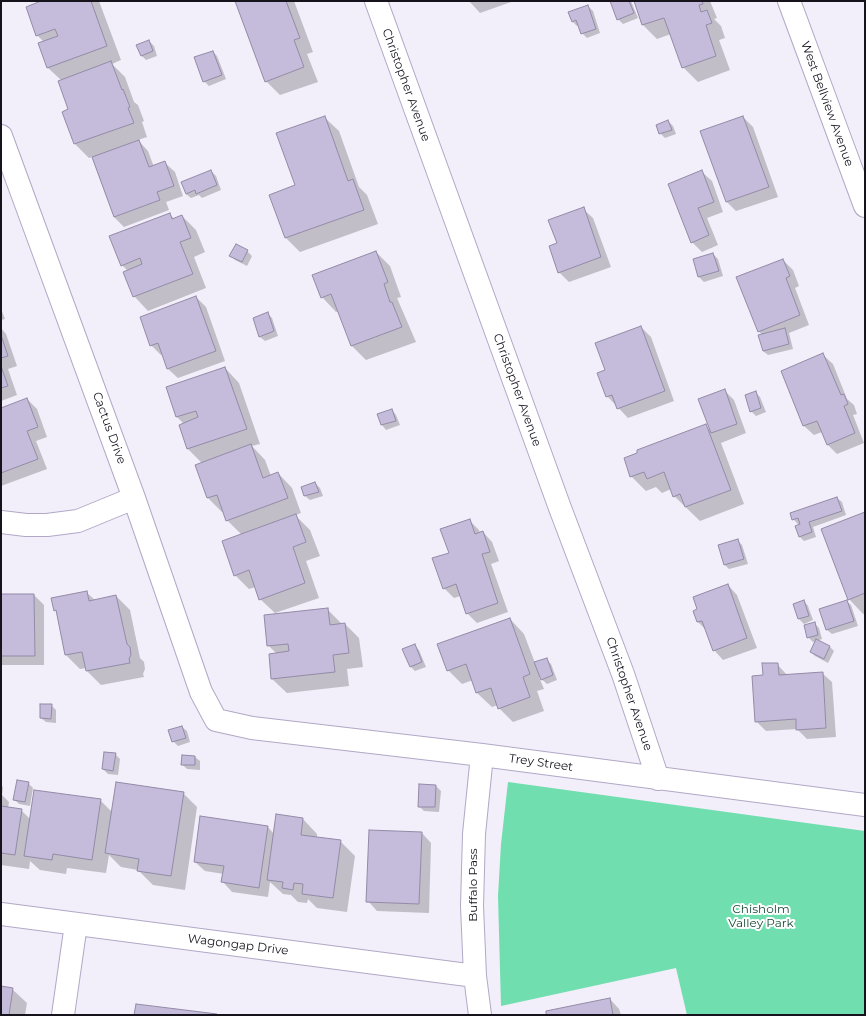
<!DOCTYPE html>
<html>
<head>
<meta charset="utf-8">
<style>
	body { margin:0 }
	#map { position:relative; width:866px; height:1016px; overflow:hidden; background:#f2eefa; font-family:Montserrat,sans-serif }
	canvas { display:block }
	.frame { position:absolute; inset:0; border:2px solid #16131d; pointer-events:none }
</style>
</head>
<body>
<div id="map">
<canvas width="866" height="1016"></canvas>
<div class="frame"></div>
</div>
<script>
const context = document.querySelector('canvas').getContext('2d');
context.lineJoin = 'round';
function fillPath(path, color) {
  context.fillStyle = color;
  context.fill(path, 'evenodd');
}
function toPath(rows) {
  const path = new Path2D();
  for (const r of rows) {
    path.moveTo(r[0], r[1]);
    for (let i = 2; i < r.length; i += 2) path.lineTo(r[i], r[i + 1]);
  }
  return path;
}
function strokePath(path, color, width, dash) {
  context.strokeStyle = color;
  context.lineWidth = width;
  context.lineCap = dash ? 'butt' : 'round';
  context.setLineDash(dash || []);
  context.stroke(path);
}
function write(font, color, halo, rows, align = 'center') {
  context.font = font + ' Montserrat,sans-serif';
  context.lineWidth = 4;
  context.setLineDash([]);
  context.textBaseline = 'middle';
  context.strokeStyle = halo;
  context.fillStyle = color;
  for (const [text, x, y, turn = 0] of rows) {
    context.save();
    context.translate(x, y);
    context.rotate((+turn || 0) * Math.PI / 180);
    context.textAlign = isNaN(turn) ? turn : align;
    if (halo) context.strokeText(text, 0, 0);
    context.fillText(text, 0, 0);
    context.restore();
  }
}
fillPath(toPath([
	[508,782,865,831,865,1015,687,1015,676,968,501,1006,498,896,501,844]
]), '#70deae');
fillPath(toPath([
	[44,1,99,1,121,60,112,64,125,77,134,102,138,105,144,121,142,122,147,137,138,140,148,151,154,167,165,163,175,172,183,196,166,202,169,210,124,227,114,217,92,157,89,158,75,144,70,110,61,80,48,68,39,44,44,42,37,35],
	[236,1,294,1,313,52,307,54,318,82,280,95,266,81],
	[469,1,514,1,480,13],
	[611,1,631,1,638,18,623,24,618,19],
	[635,1,710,1,717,18,714,19,721,26,725,38,719,40,730,70,698,82,683,67,671,34,657,39,643,25],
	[588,6,593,11,600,33,587,38,582,33,579,25,577,26,572,21],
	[149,41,154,46,157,56,146,60,141,55],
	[213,52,217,56,226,79,209,86,204,81],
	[324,117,339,131,359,187,367,195,378,224,300,252,286,238,271,195,297,186],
	[743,117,753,127,778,197,736,211,727,202],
	[668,121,673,126,676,134,665,138,660,133],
	[211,171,216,176,221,190,202,198,199,195,191,198,186,194],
	[702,172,712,181,723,212,707,218,718,245,702,252,692,242],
	[583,209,593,218,611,267,569,282,559,272,558,244],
	[170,214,174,219,182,216,196,230,205,252,194,257,206,288,148,311,134,296,128,271,122,265],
	[247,251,252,256,247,266,235,260,231,256],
	[376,252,390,266,401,297,397,298,416,342,366,360,352,346,339,311,336,312,322,297],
	[713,254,718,259,723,276,704,282,699,277,694,260],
	[783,260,793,270,799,286,795,288,809,325,789,333,793,349,768,355,763,351,762,335,759,331],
	[196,297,206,307,225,361,178,378,168,369,163,354,161,355,151,345],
	[1,309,5,319,1,320],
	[267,313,272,318,278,336,265,341,260,337,254,318],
	[641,327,651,337,674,401,628,418,607,396,606,371],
	[1,328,6,334,17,366,8,369,17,395,1,401],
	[823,355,833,364,847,399,854,405,857,414,853,415,864,443,837,454,828,445,822,432,814,435,804,426,782,372],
	[225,368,239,383,260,444,252,446,265,460,271,476,278,473,292,488,301,513,295,515,310,530,320,556,306,561,319,598,275,613,260,599,256,587,249,589,235,575,242,535,227,520,224,511,222,512,208,498,202,463,188,449,180,426,184,424,177,417,167,388],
	[725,391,734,400,746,433,721,443,744,504,700,521,674,496,671,489,662,493,656,487,646,491,631,476,706,426,711,431],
	[756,393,760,397,766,412,756,416,751,411],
	[27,399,37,409,47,437,36,441,47,469,1,486,1,409],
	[392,410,396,415,400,425,386,430,382,425,378,414],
	[315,483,320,488,323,496,310,500,305,496],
	[837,498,842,502,846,515,813,527,816,537,804,541,799,536,799,525,793,519],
	[865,513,865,613,863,614,849,599],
	[469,520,479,530,480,533,483,532,492,542,499,561,491,564,508,612,477,623,467,613,461,596,454,598,444,588,450,553],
	[738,541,742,545,748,564,729,569,724,564],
	[728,585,737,595,757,648,723,660,714,650,706,630,698,622,698,610],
	[86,592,95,600,116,596,130,610,140,658,144,662,145,669,143,674,144,677,101,685,87,671,86,668,80,669,66,655,58,613,55,610],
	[1,595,34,595,44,605,44,665,1,665],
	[804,601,808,606,813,620,804,624,799,619,794,605],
	[846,601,851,605,858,626,832,634,827,630,820,610],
	[327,609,342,624,345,624,359,638,363,667,347,669,349,686,287,693,272,679,277,654,268,645],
	[510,619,524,634,535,663,546,659,551,664,557,680,547,684,539,677,544,689,537,691,544,711,513,722,499,708,498,705,492,707,477,693,473,680,462,684,448,670],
	[814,623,819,628,822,639,817,641,830,647,834,651,828,663,815,656,811,652,816,641,813,642,808,637],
	[414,645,419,650,426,667,415,671,411,667],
	[777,664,787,675,822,673,832,682,836,737,807,739,797,729,766,731,756,721,764,676],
	[51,705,56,710,56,723,46,722,41,718],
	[182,727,187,731,190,742,178,746,173,741],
	[115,754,120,759,118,775,108,774,103,769],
	[195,757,200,761,200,770,187,769,182,764],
	[28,783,33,788,30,806,19,804,14,799],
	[1,785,3,787,2,795,9,802,8,808,21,810,30,819,100,800,112,812,183,793,197,807,185,890,153,885,138,870,121,867,109,855,106,873,67,868,66,874,40,870,30,861,29,869,1,865],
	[420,785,436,786,441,791,439,812,424,811,419,806],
	[277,816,303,819,317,834,317,838,340,841,355,856,347,912,317,908,308,899,307,903,298,902,291,895,283,894,270,882,268,897,232,892,223,882,224,874,205,871,195,862,267,826,274,834],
	[422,833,431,843,429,913,377,911,368,901],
	[1,987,12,989,27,1003,25,1015,1,1015],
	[610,999,619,1009,621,1015,547,1015]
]), '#0003');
const building = toPath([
	[41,1,91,1,107,46,47,68,38,43,58,36,55,29,36,36,26,7,41,1],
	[235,1,286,1,300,38,294,40,304,67,265,82,235,1],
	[610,1,629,1,634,13,617,20,610,1],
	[634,1,702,1,703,4,699,5,701,12,707,10,712,23,706,25,716,56,682,68,664,18,642,25,634,1],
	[588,5,596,29,581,34,576,20,572,22,568,12,588,5],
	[149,40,153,51,141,56,136,45,149,40],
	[213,51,222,75,203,82,194,57,213,51],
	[111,61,122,90,123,89,130,107,128,108,134,123,74,144,62,112,68,109,58,81,111,61],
	[325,116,348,181,353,179,364,210,285,238,269,195,295,185,276,133,325,116],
	[743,116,769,187,726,202,700,131,743,116],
	[668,120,672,130,659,134,656,125,668,120],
	[139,140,149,167,165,161,174,186,157,192,160,200,114,217,92,157,139,140],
	[211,170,217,185,196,194,195,190,186,194,181,182,211,170],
	[702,170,714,202,698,208,709,235,691,243,668,184,702,170],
	[584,207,601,257,558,273,549,246,557,243,548,220,584,207],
	[170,213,172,219,182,215,191,238,180,242,193,274,133,297,123,272,142,264,140,258,121,266,109,236,170,213],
	[236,244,248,250,242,262,229,256,236,244],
	[376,251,388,282,384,284,390,302,392,302,402,327,351,346,331,294,321,298,312,275,376,251],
	[713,253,719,271,698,277,693,259,713,253],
	[783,259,790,276,786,278,800,315,758,332,736,277,783,259],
	[196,296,216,351,167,369,158,343,150,346,140,317,196,296],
	[268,312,274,331,259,337,253,318,268,312],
	[641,326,665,391,617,409,612,395,606,397,597,373,605,370,595,343,641,326],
	[785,328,789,344,763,351,758,335,785,328],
	[1,335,8,356,1,358,1,335],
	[823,353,841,395,844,394,848,404,844,406,855,433,827,445,817,421,803,426,781,371,823,353],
	[1,366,8,386,1,388,1,366],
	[225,367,247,429,187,449,179,425,198,417,196,411,176,417,166,387,225,367],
	[725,389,737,424,711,433,698,399,725,389],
	[756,391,761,408,750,412,745,395,756,391],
	[27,398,38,427,27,431,38,459,1,473,1,408,27,398],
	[392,409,396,421,381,425,377,414,392,409],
	[706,424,731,490,685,507,680,494,673,497,664,472,647,479,644,472,630,477,624,458,637,453,637,450,706,424],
	[251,444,263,478,278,472,288,498,226,521,217,495,207,498,195,465,251,444],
	[315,482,319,492,304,496,301,487,315,482],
	[837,497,842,511,809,522,812,532,799,537,795,526,800,524,798,518,792,520,790,513,837,497],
	[865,512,865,593,848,600,821,529,865,512],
	[296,514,306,542,293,547,305,583,259,600,249,570,234,576,222,541,296,514],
	[470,519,475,534,483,531,490,552,482,554,498,603,466,614,456,584,443,589,432,558,449,553,440,529,470,519],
	[738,539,744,559,724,565,718,545,738,539],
	[728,584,747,638,713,651,702,621,697,622,693,611,697,609,693,597,728,584],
	[87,591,89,601,116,595,127,644,130,647,131,655,129,659,130,663,86,671,82,652,65,655,56,610,54,611,51,598,87,591],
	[1,594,34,594,35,656,1,656,1,594],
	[804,600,809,616,798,619,793,604,804,600],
	[847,600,854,621,826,630,819,609,847,600],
	[328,608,330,625,345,623,349,653,333,655,335,672,271,679,269,654,289,651,288,644,267,646,264,615,328,608],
	[510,618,530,674,523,677,530,697,498,709,491,688,476,693,466,664,447,671,437,644,510,618],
	[815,622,818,635,807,638,804,625,815,622],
	[816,639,830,646,824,659,810,652,816,639],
	[415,644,422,662,410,667,402,649,415,644],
	[547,658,553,675,541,680,534,662,547,658],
	[762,663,778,663,779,675,823,672,826,728,796,730,796,719,755,722,752,676,763,675,762,663],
	[40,704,52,704,51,719,40,718,40,704],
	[182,726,186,738,172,742,168,730,182,726],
	[104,752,116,753,113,771,102,769,104,752],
	[182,755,195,756,195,765,181,765,182,755],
	[17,780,29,782,25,802,13,800,17,780],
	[116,782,184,792,171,876,137,871,139,859,105,853,116,782],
	[419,784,436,785,435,807,418,807,419,784],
	[34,790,101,799,92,860,53,854,52,860,24,856,34,790],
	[1,806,22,809,15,855,1,853,1,806],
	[276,814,303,818,301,835,341,840,333,898,302,894,303,884,294,883,293,890,282,888,283,882,267,880,276,814],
	[200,816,268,826,259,888,221,882,224,866,194,862,200,816],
	[369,830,422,832,419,904,366,902,369,830],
	[1,986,13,988,9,1015,1,1015,1,986],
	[610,998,613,1015,546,1015,546,1011,610,998],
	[136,1004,217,1014,217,1015,134,1015,136,1004]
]);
fillPath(building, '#c5bbda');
strokePath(building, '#938aa7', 1);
const minor = toPath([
	[376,1,560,508,623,674,658,779],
	[789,1,865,206],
	[1,136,134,498,201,692,216,720,252,728,482,755,865,805],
	[1,522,26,525,47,525,78,521,134,498],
	[1,914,475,976],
	[63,1015,76,924],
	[480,1015,475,976,472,906,474,834,482,755]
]);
strokePath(minor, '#b2a8c6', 24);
strokePath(minor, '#fff', 22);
write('12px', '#16131d', '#fff', [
	["Christopher Avenue",406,85,70],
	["West Bellview Avenue",827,104,70],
	["Christopher Avenue",517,390,70],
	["Cactus Drive",109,428,70],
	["Christopher Avenue",629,694,71],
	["Trey Street",541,763,8],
	["Buffalo Pass",473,885,-90],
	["Wagongap Drive",238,945,7]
]);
write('12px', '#194a36', '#fff', [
	["Chisholm",761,909],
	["Valley Park",761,923]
]);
</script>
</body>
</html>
